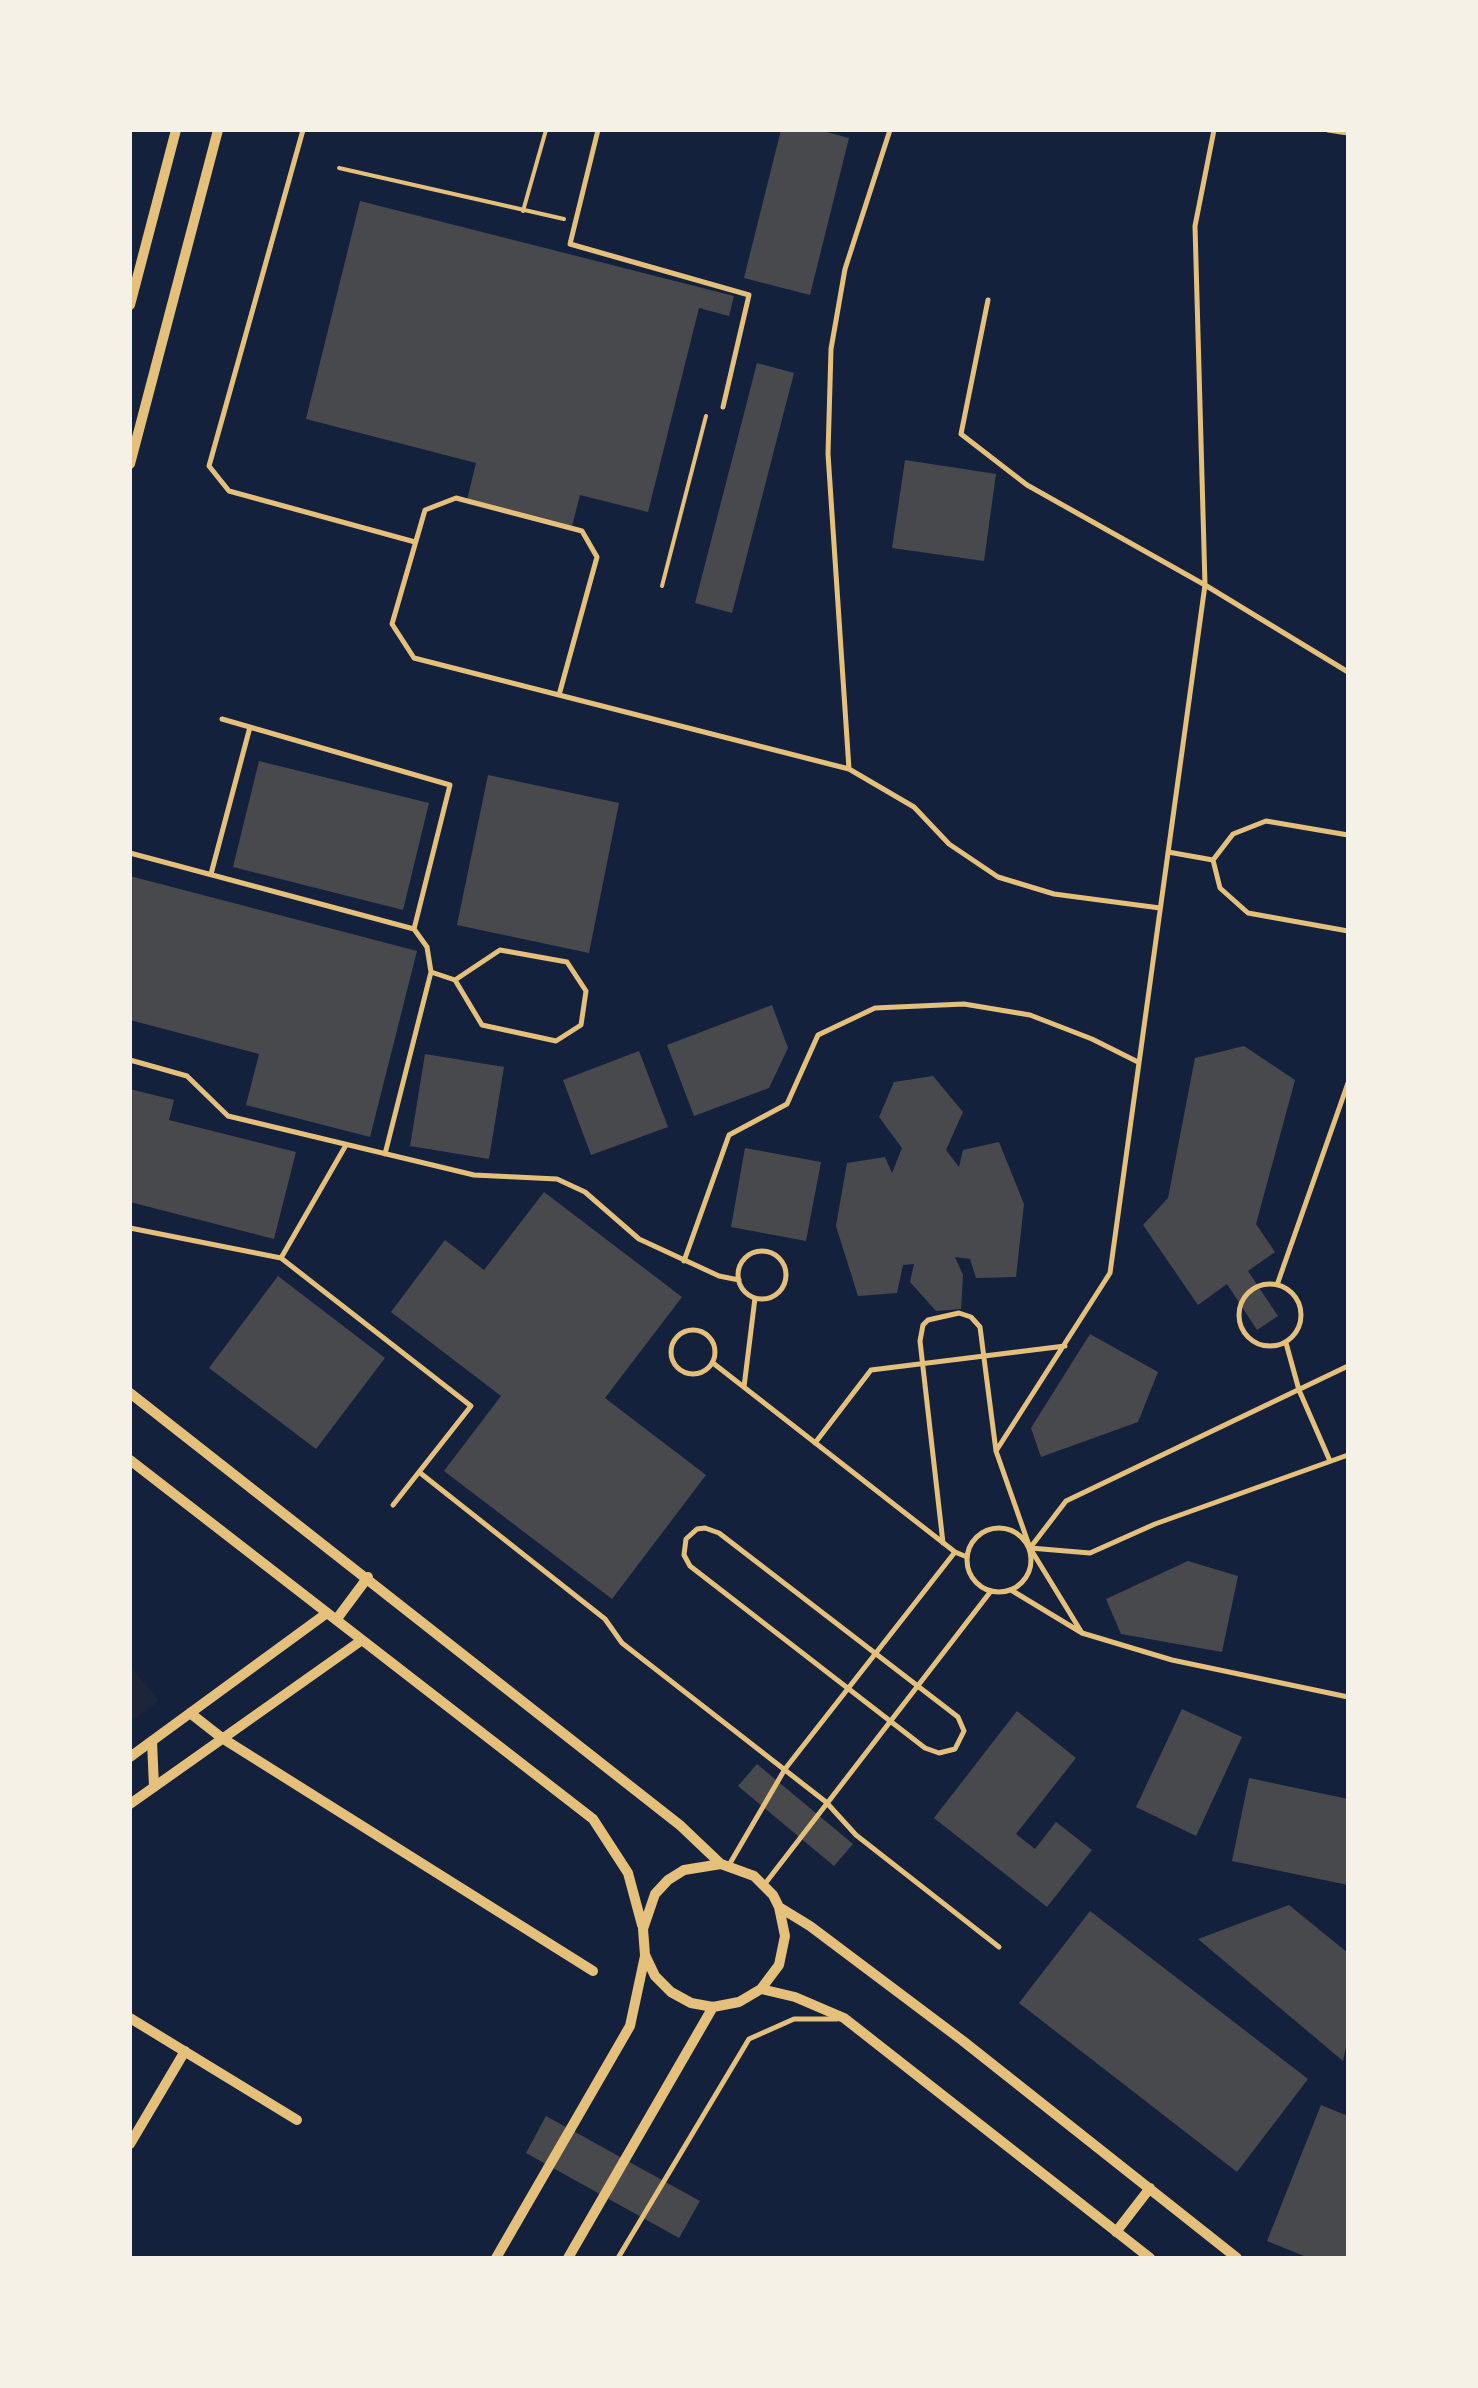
<!DOCTYPE html>
<html>
<head>
<meta charset="utf-8">
<style>
	body { margin:0 }
	#map { position:relative; width:1478px; height:2388px; overflow:hidden; background:#14213d; font-family:"Noto Sans",sans-serif }
	canvas { display:block }
	.frame { position:absolute; inset:0; border:132px solid #f6f1e7; pointer-events:none }
</style>
</head>
<body>
<div id="map">
<canvas width="1478" height="2388"></canvas>
<div class="frame"></div>
</div>
<script>
const context = document.querySelector('canvas').getContext('2d');
context.lineJoin = 'round';
function fillPath(path, color) {
  context.fillStyle = color;
  context.fill(path, 'evenodd');
}
function toPath(rows) {
  const path = new Path2D();
  for (const r of rows) {
    if (r.length === 3) {
      path.moveTo(r[0] + r[2], r[1]);
      path.arc(r[0], r[1], r[2], 0, 2 * Math.PI);
      continue;
    }
    path.moveTo(r[0], r[1]);
    for (let i = 2; i < r.length; i += 2) path.lineTo(r[i], r[i + 1]);
  }
  return path;
}
function strokePath(path, color, width, dash) {
  context.strokeStyle = color;
  context.lineWidth = width;
  context.lineCap = dash ? 'butt' : 'round';
  context.setLineDash(dash || []);
  context.stroke(path);
}
fillPath(toPath([
	[130,1665,159,1701,130,1722]
]), '#1d2539');
fillPath(toPath([
	[781,130,819,130,849,138,810,295,744,278],
	[360,201,734,296,729,316,699,308,648,512,580,495,572,526,467,500,476,463,306,419],
	[757,363,794,373,732,613,695,603],
	[905,460,996,474,984,561,892,548],
	[259,761,429,803,403,910,233,867],
	[488,775,619,803,589,953,457,925],
	[130,876,417,951,370,1137,246,1105,259,1054,130,1020],
	[772,1005,788,1048,769,1088,694,1116,667,1045],
	[1244,1046,1295,1080,1256,1224,1275,1252,1248,1271,1278,1316,1257,1330,1227,1284,1198,1305,1143,1225,1168,1198,1195,1058],
	[639,1051,668,1127,591,1155,563,1080],
	[425,1054,504,1067,489,1159,410,1146],
	[933,1076,963,1112,946,1150,959,1167,963,1150,999,1142,1024,1204,1016,1277,976,1278,970,1259,955,1257,963,1275,961,1309,936,1311,910,1282,914,1264,903,1265,897,1293,858,1296,836,1226,847,1163,885,1157,892,1173,902,1148,879,1117,894,1082],
	[130,1089,174,1100,169,1120,296,1152,274,1239,130,1202],
	[745,1148,821,1162,806,1241,731,1227],
	[544,1192,682,1297,605,1398,706,1475,612,1599,444,1471,501,1396,391,1312,445,1240,484,1270],
	[278,1276,385,1358,316,1449,209,1368],
	[1090,1334,1158,1372,1138,1422,1041,1457,1031,1428],
	[1188,1561,1238,1576,1222,1652,1121,1634,1106,1599],
	[1182,1709,1242,1737,1196,1836,1136,1807],
	[1017,1711,1076,1758,1016,1834,1035,1849,1056,1822,1092,1850,1047,1907,934,1818],
	[757,1764,853,1844,834,1866,738,1786],
	[1249,1778,1348,1799,1348,1885,1232,1861],
	[1289,1905,1348,1953,1348,2037,1343,2061,1198,1939],
	[1090,1911,1308,2079,1237,2172,1019,2003],
	[1321,2105,1348,2116,1348,2258,1309,2258,1267,2241],
	[546,2116,700,2201,679,2238,526,2153]
]), '#48494c');
strokePath(toPath([
	[339,168,564,219],
	[523,211,546,130],
	[662,586,706,416]
]), '#e5c07b', 4);
strokePath(toPath([
	[303,130,209,466,229,491,415,542],
	[598,130,570,244,749,295,723,407],
	[1328,130,1348,133],
	[988,300,961,434,1027,485,1205,585,1348,672],
	[559,695,597,557,582,531,456,498,425,510,392,624,414,658,849,769,914,807,949,844,998,877,1054,894,1160,908],
	[222,719,450,785,414,929,427,947,431,972,385,1154],
	[849,769,828,454,831,349,845,269,890,130],
	[1168,852,1213,860],
	[130,853,414,929],
	[1213,860,1220,888,1248,913,1348,931],
	[1213,860,1233,834,1266,821,1348,835],
	[211,874,250,727],
	[431,972,455,980,482,1025,556,1041,581,1025,586,991,567,962,500,950,455,980],
	[130,1060,187,1076,228,1116,474,1175,557,1179,585,1192,639,1239,719,1276,739,1280],
	[130,1228,281,1258,471,1406,393,1505],
	[762,1275,24],
	[281,1258,346,1145],
	[684,1261,729,1135,787,1104,818,1035,875,1008,964,1004,1030,1015,1092,1039,1138,1062],
	[1270,1315,31],
	[1277,1285,1348,1083],
	[693,1352,22],
	[1286,1343,1299,1390,1330,1461],
	[713,1363,955,1552,967,1557],
	[1348,1366,1066,1501,1030,1548,1090,1553,1155,1524,1348,1455],
	[744,1387,755,1298],
	[815,1443,871,1370,1065,1346],
	[996,1451,1110,1273,1205,585,1195,226,1214,130],
	[419,1472,605,1619,622,1643,826,1802,856,1835,999,1947],
	[999,1560,32],
	[705,1528,719,1533,958,1717,964,1731,955,1749,939,1753,925,1748,690,1566,684,1555,686,1539,697,1529,705,1528],
	[943,1543,920,1341,923,1325,928,1320,959,1313,971,1317,980,1327,996,1451,1030,1548,1082,1633],
	[1011,1590,1082,1633,1172,1660,1348,1697],
	[729,1865,785,1769,955,1552],
	[764,1885,991,1591],
	[618,2258,749,2039,794,2019,837,2019]
]), '#e5c07b', 5);
strokePath(toPath([
	[130,305,176,130],
	[130,464,218,130],
	[130,1393,681,1826,721,1864],
	[130,1460,593,1819,628,1873,642,1925],
	[336,1620,368,1577],
	[190,1713,222,1738,593,1971],
	[152,1741,154,1787],
	[130,1757,327,1613],
	[130,1804,362,1640],
	[779,1907,810,1926,963,2041,1237,2258],
	[761,1989,779,1965,785,1936,779,1907,773,1895,754,1876,721,1864,684,1870,668,1880,655,1894,643,1929,645,1955,655,1976,671,1992,691,2003,713,2007,739,2002,761,1989,795,1997,844,2018,1150,2258],
	[130,2018,297,2120],
	[130,2144,185,2051],
	[1116,2232,1150,2188],
	[496,2258,630,2026,645,1956],
	[568,2258,713,2007]
]), '#e5c07b', 10);
</script>
</body>
</html>
